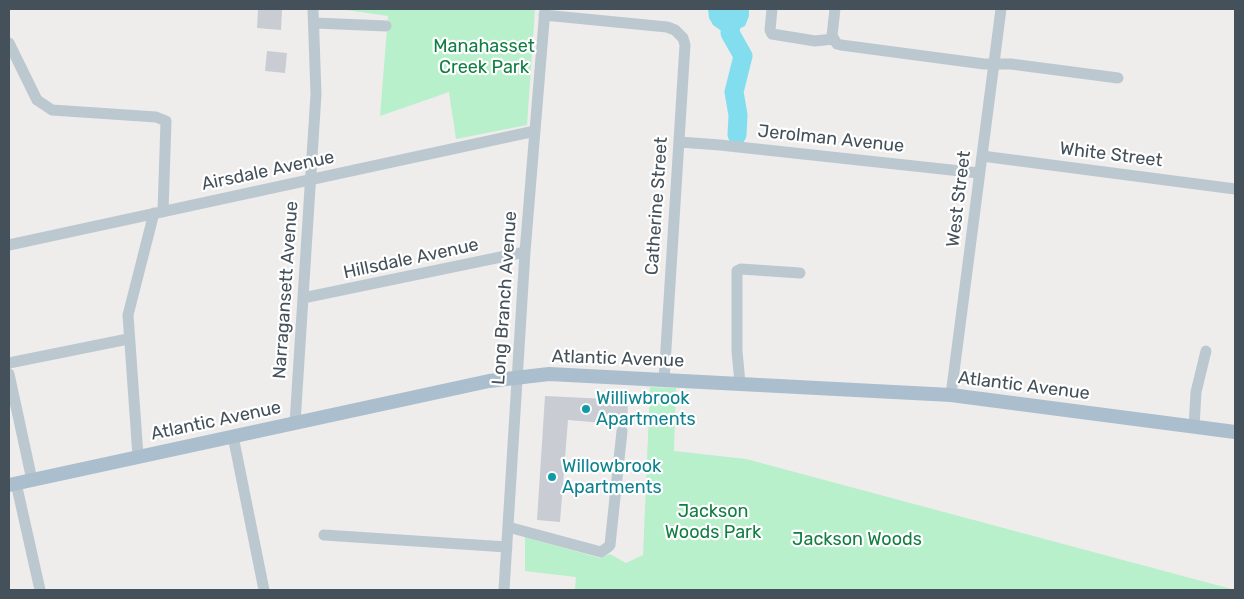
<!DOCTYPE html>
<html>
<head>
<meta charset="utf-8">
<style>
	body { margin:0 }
	#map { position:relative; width:1244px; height:599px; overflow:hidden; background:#efecec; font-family:Rubik,sans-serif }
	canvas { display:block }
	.frame { position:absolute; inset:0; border:10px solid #44515a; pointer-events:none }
</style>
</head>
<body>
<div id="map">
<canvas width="1244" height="599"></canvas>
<div class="frame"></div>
</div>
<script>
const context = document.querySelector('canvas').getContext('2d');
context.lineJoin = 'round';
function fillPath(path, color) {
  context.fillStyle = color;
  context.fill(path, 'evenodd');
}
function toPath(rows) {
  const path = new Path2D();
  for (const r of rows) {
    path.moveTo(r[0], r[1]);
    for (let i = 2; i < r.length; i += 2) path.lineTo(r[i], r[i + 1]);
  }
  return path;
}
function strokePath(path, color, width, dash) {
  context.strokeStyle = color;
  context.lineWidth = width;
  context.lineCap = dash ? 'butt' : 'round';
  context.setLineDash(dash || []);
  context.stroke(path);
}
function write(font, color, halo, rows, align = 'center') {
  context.font = font + ' Rubik,sans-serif';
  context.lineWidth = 4.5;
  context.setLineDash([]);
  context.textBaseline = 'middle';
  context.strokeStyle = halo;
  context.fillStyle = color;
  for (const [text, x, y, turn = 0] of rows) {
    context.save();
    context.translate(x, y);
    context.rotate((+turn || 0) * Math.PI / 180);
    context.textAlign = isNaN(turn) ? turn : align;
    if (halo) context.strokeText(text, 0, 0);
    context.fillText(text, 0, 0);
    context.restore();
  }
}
fillPath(toPath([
	[340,9,535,9,527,125,456,139,449,92,380,116,388,16],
	[650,387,676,388,674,451,746,459,1235,590,575,590,576,577,525,571,525,537,600,558,610,554,626,563,643,555]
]), '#b7f0ca');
fillPath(toPath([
	[708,9,749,9,749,16,745,26,730,33,720,30,713,25,709,18]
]), '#82deef');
strokePath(toPath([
	[733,9,730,33,743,56,734,92,738,115,737,135]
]), '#82deef', 19);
fillPath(toPath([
	[258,9,282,9,281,30,257,28],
	[267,51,287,53,285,73,265,71],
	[545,396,628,400,627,425,568,420,560,522,537,520]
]), '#c9ccd2');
strokePath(toPath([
	[772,9,770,30,772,34,815,41,833,39],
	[835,9,832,36,837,44,841,45,984,64,1011,64,1118,78],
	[544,15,667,27,675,30,683,38,685,45,664,380],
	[315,23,386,26],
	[9,43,37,100,52,110,156,117,166,121,163,212],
	[679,142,720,145,979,173],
	[982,156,1235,189],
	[9,245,535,131],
	[303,298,525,252],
	[9,363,128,339],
	[9,374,32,480],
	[740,383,737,351,737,271,741,269,800,273],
	[951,395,1001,9],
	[295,423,316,94,313,9],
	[1194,427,1196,392,1206,351],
	[233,436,264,590],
	[138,456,128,315,154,213],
	[16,483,40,590],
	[508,527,601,552,608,547,610,545,622,431],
	[324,535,507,547],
	[504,590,525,252,545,9]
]), '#bcc8d0', 11);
strokePath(toPath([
	[9,485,489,381,549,374,951,395,1235,432]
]), '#aabecd', 14);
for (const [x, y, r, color] of [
	[586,409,5,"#0f9aa8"],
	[552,477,5,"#0f9aa8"]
]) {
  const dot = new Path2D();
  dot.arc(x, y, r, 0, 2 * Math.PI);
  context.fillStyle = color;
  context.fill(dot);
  strokePath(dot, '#fff', 2);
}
write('18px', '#127e43', '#fff', [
	["Manahasset",484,47],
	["Creek Park",484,68],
	["Jackson",713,512],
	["Woods Park",713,533],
	["Jackson Woods",857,540]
]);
write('18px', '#44515a', '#fff', [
	["Jerolman Avenue",831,139,6],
	["White Street",1111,155,7],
	["Airsdale Avenue",268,171,-12],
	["West Street",959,199,-83],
	["Catherine Street",657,206,-86],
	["Hillsdale Avenue",411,259,-12],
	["Narragansett Avenue",286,290,-86],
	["Long Branch Avenue",505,298,-86],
	["Atlantic Avenue",618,359,2],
	["Atlantic Avenue",1024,386,7],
	["Atlantic Avenue",216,421,-12]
]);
write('18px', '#0d838f', '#fff', [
	["Williwbrook",596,399],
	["Apartments",596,420],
	["Willowbrook",562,467],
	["Apartments",562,488]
], 'left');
</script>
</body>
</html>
